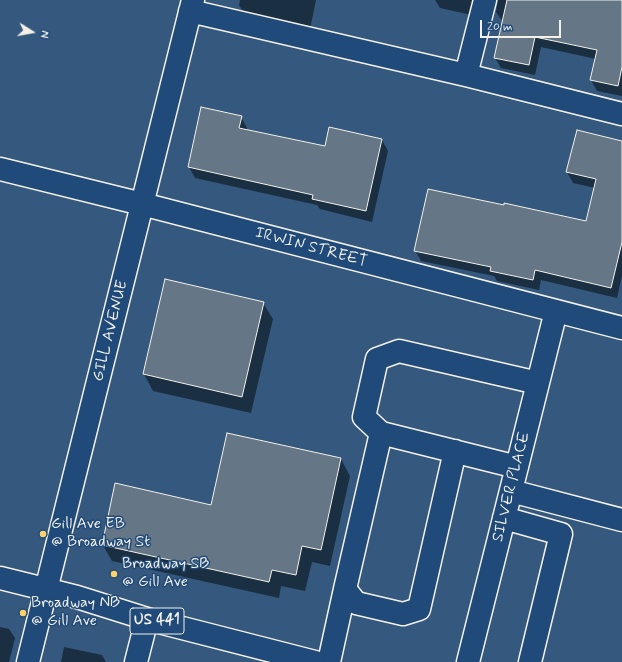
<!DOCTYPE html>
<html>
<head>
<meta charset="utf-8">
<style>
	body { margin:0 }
	#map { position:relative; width:622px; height:662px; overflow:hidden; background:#1f4a7a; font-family:Mynerve,sans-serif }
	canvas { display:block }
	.north { position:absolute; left:12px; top:12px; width:40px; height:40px; -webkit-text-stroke:3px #1f4a7a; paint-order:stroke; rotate:101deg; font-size:11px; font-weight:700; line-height:16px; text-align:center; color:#f4f1e8 }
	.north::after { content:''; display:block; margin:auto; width:14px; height:18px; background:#f4f1e8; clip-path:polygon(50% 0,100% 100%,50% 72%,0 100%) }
	.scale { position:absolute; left:480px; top:20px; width:81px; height:18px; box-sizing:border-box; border:2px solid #f4f1e8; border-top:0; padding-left:5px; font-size:12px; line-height:14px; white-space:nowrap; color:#f4f1e8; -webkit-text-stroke:3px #1f4a7a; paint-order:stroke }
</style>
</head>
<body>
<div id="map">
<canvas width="622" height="662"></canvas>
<div class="north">N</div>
<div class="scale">20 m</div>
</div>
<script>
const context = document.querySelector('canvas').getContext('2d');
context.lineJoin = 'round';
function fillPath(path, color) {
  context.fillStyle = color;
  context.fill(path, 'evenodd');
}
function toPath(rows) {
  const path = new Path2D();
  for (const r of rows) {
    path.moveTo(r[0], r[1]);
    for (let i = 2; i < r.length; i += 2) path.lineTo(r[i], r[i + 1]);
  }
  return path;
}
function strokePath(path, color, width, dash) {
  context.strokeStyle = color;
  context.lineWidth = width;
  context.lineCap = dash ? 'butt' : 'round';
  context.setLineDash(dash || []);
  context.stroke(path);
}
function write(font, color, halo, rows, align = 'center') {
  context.font = font + ' Mynerve,sans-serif';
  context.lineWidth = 3;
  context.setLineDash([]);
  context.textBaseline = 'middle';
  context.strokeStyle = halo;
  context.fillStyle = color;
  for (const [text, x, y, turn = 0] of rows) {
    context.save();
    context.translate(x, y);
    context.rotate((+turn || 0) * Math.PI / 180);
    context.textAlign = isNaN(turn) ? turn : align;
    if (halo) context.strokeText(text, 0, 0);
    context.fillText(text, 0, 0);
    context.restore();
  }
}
fillPath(toPath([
	[0,0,622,0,622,662,0,662]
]), '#34587e');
fillPath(toPath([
	[240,0,316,0,310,29,245,15,239,5],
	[435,0,485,0,476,16,440,8],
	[498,0,622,0,622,96,597,91,591,80,596,59,541,47,535,75,501,68,495,58,503,22,496,12],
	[241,117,247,128,247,131,325,147,382,140,388,151,372,222,320,209,317,205,195,178,189,167],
	[622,142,622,276,617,298,541,280,539,290,497,281,494,276,421,261,415,250,587,222,595,188,573,183,567,172],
	[263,303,273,319,251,413,153,391,144,374],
	[341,459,350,476,330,566,312,562,305,591,281,586,279,598,112,561,103,545],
	[0,627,9,629,15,638,9,662,0,662],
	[64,647,102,655,106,662,61,662]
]), '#0007');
const building = toPath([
	[507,0,622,0,622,67,618,86,590,80,597,50,535,37,529,65,494,58,507,0],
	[201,107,242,116,239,128,325,146,329,127,382,139,366,211,312,199,313,195,188,167,201,107],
	[577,130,622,141,622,242,611,288,535,270,533,280,490,271,491,267,414,251,428,189,504,205,504,203,586,221,596,179,566,172,577,130],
	[165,279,264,302,242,397,143,374,165,279],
	[227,433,341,458,321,550,302,546,296,575,272,570,269,582,102,545,115,483,211,505,227,433]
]);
fillPath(building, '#657786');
strokePath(building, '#f4f1e8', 1);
const minor = toPath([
	[190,11,466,75,622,114],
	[466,75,485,0],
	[0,169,142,204,622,328],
	[381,433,345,589,356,603,403,614,419,609,455,451],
	[517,467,381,433,364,417,377,359,399,351,538,383],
	[511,491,622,520],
	[504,518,561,534,530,662],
	[28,662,193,0],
	[136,662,147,619],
	[329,662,345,589],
	[468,662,556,311]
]);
const major = toPath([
	[0,578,77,597,147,619,315,662]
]);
strokePath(minor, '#f4f1e8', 25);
strokePath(major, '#f4f1e8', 25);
strokePath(minor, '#1f4a7a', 22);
strokePath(major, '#1f4a7a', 22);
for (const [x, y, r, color] of [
	[43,534,4,"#ffd166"],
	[114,574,4,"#ffd166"],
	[23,613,4,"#ffd166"]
]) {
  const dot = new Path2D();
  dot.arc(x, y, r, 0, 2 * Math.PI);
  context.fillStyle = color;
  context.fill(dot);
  strokePath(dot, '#1f4a7a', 1.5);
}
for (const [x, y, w] of [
	[157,621,54]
]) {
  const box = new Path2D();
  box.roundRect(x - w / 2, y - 13, w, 26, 3);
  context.fillStyle = '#1f4a7a';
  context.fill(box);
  strokePath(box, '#f4f1e8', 1);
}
write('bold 15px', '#f4f1e8', null, [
	["US 441",157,621]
]);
write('16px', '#f4f1e8', '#1f4a7a', [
	["IRWIN STREET",311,248,15],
	["GILL AVENUE",111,331,-76],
	["SILVER PLACE",512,487,-76]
]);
write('16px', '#f4f1e8', '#1f4a7a', [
	["Gill Ave EB",51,525],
	["@ Broadway St",51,543],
	["Broadway SB",122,565],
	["@ Gill Ave",122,583],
	["Broadway NB",31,604],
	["@ Gill Ave",31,622]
], 'left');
</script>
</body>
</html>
